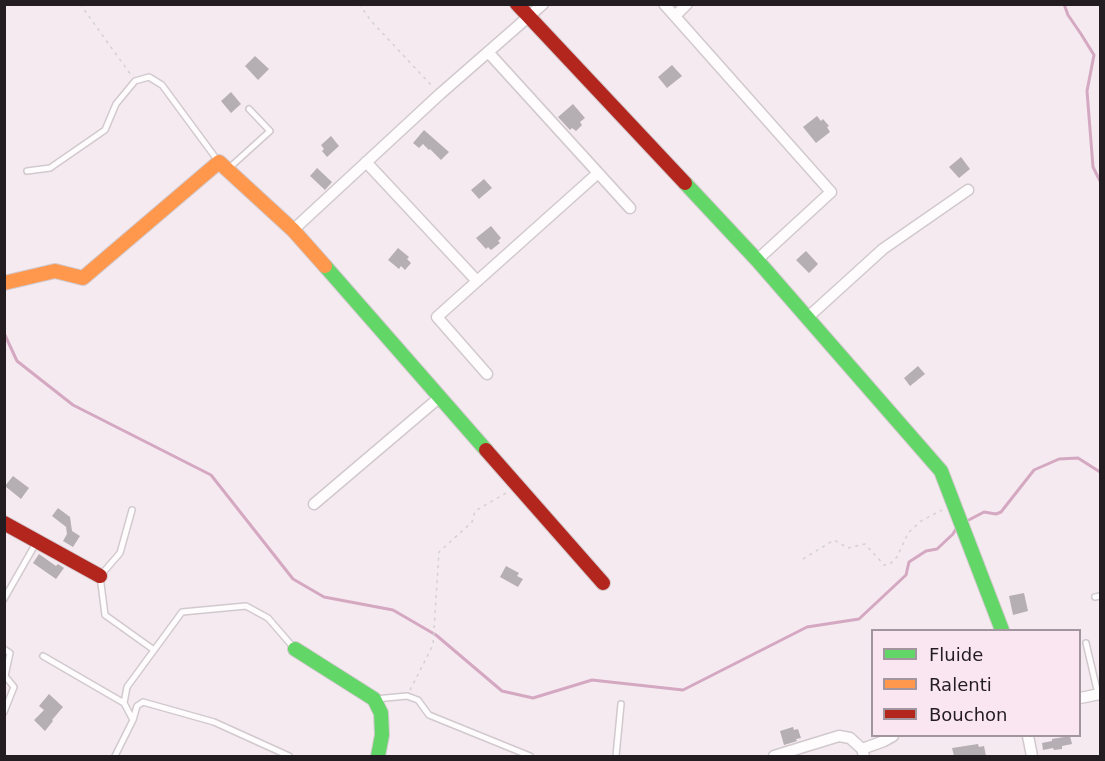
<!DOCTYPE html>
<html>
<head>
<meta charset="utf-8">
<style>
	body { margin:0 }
	#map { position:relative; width:1105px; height:761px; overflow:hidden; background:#f5eaf0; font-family:"DejaVu Sans",sans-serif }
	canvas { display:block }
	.frame { position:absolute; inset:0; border:6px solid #231c20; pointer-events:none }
	.legend { position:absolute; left:871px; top:629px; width:210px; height:108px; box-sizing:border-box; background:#f9e6f0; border:2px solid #a3959d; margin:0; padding:8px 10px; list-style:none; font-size:18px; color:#231c20 }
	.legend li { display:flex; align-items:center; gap:12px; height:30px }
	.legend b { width:30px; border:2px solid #a3959d }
</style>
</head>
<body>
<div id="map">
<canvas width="1105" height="761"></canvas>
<div class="frame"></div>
<ul class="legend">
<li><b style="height:8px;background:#63d668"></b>Fluide</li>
<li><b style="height:8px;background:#ff974d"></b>Ralenti</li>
<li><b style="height:8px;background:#b3261e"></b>Bouchon</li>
</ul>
</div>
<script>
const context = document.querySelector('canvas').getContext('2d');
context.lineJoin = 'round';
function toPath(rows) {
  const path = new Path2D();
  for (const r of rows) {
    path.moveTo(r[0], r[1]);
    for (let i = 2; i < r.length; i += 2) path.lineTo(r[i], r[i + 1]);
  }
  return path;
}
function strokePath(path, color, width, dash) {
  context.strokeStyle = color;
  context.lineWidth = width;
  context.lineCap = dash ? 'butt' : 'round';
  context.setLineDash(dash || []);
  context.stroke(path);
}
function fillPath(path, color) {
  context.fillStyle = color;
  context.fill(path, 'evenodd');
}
strokePath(toPath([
	[1064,4,1068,15,1081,34,1094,55,1087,91,1093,167,1100,181],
	[4,333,17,361,73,405,211,475,293,579,324,597,393,610,436,635,502,691,533,698,592,680,683,690,807,627,859,619,906,575,909,562,926,551,937,549,953,534,957,527],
	[965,522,984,512,996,514,1001,512,1034,470,1059,459,1078,458,1100,472]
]), '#d5a8c2', 3);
fillPath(toPath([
	[255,56,269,69,258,80,245,66],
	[672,65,682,76,667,88,658,77],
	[231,92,241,104,231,113,221,101],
	[573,104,585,118,580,122,582,125,576,131,572,128,570,130,558,117],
	[817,116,821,121,823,119,829,126,827,127,830,132,816,143,803,127],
	[424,130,449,152,441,160,430,149,429,150,423,144,419,148,413,143],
	[331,136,339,146,327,157,322,151,324,149,321,145],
	[961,157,970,169,959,178,949,167],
	[317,168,332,182,325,190,310,176],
	[484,179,492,188,479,199,471,190],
	[491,226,501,238,498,241,500,243,491,250,488,247,486,249,476,238],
	[398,248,409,257,407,259,411,263,405,270,401,266,399,269,388,260],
	[806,251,818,264,809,273,796,260],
	[918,366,925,374,910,386,904,378],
	[13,476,29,488,21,499,5,486],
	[58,508,70,517,72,531,80,536,73,547,63,541,67,534,66,527,70,530,52,516],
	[39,554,56,566,58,564,64,568,56,579,33,563],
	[506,566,519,573,517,576,523,579,518,587,500,577],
	[1024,593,1028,611,1013,615,1009,596],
	[49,694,63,707,52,720,53,721,45,731,34,720,44,710,39,706],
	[793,727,794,730,798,729,801,738,796,739,797,741,784,745,780,731],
	[1070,736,1072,744,1062,746,1062,749,1054,750,1053,748,1043,750,1042,743,1052,741,1052,739],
	[978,744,979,747,984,746,986,756,954,756,952,748]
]), '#b5aeb2');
const lane = toPath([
	[228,169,270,131,249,109],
	[27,171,50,168,105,130,116,104,135,81,149,77,162,85,218,161],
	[132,510,120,553,100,576,105,615,154,650],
	[1095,597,1100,596],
	[4,599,36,543],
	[1086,643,1098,694],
	[4,649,10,653,5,676,14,687,4,712],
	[43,656,124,703],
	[375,699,407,696,418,700,429,715,530,756],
	[133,720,137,706,143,702,214,722,289,756],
	[115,756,133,720,124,703,127,687,182,612,246,606,268,618,294,648],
	[616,756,621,704]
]);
const street = toPath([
	[664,4,831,192,757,260],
	[675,16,687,4],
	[488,52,630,208],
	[366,162,477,281],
	[293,230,440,94,543,4],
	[807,318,883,249,968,190],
	[487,374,437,317,598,173],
	[314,504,440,397],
	[1080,698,1100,694],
	[1028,736,1032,756],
	[862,749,884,741,893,736],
	[774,756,839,736,850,738,862,749,864,756]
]);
const fast = toPath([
	[685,183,757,260,941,471,1002,630],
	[325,266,486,450],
	[295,649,374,699,381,713,382,735,378,756]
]);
const slow = toPath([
	[4,283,55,271,83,278,219,162,293,230,325,266]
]);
const jam = toPath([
	[517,4,685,183],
	[486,450,603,583],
	[4,523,100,576]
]);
strokePath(lane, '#d1c9cd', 8);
strokePath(street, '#d1c9cd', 13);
strokePath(fast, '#d1c9cd', 16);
strokePath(slow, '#d1c9cd', 16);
strokePath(jam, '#d1c9cd', 16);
strokePath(toPath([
	[80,4,131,75],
	[359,4,372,22,433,87],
	[803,559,834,540,848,548,865,544,884,565,889,565,897,557,908,533,921,521,942,510],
	[410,690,433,645,439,552,472,522,475,511,506,493]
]), '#d4d1d2', 1.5, [3, 4.5]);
strokePath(lane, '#fefcfd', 5);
strokePath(street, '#fefcfd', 10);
strokePath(fast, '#63d668', 14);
strokePath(slow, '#ff974d', 14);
strokePath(jam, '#b3261e', 14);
</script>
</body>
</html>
